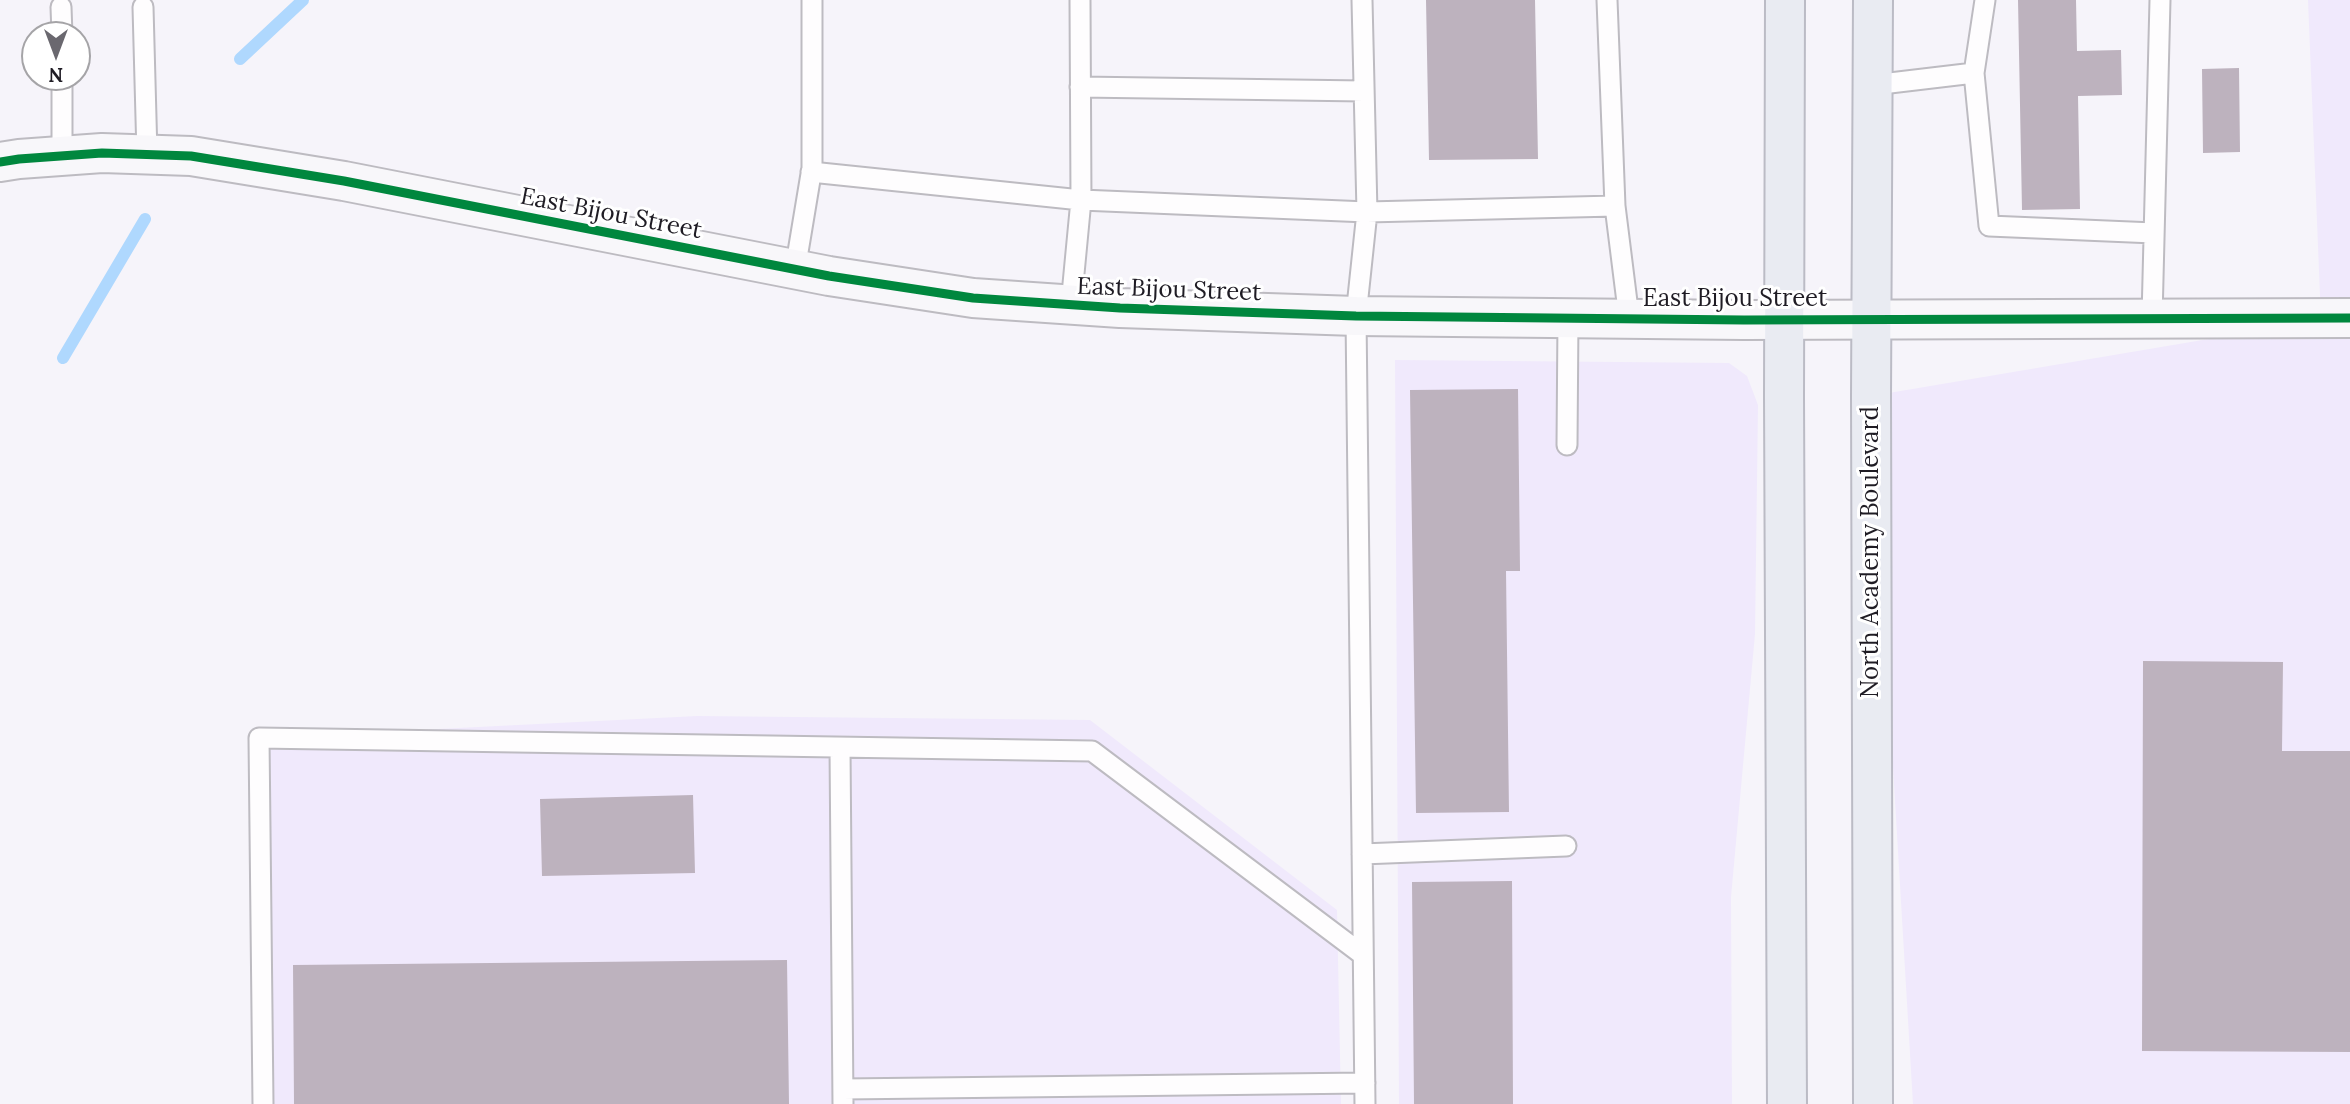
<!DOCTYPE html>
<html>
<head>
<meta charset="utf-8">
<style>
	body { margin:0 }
	#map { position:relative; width:2350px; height:1104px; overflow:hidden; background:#f6f4fa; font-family:Lora,serif }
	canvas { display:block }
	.north { position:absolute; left:21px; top:21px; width:70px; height:70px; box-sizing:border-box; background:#fff; border:2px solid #a5a4a7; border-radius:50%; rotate:180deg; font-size:19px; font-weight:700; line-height:28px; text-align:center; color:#1f1c24 }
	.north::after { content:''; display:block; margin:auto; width:24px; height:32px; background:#6a686f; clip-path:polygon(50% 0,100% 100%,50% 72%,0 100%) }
</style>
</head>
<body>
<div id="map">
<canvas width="2350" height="1104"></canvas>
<div class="north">N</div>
</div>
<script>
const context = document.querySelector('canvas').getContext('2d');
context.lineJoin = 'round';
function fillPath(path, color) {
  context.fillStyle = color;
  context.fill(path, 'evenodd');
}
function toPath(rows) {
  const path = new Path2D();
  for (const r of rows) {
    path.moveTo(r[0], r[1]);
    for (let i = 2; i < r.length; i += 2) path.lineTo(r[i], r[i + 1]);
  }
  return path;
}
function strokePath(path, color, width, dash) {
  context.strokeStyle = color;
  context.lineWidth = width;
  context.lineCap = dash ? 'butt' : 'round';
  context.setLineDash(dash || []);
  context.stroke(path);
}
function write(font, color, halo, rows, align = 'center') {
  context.font = font + ' Lora,serif';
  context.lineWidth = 6;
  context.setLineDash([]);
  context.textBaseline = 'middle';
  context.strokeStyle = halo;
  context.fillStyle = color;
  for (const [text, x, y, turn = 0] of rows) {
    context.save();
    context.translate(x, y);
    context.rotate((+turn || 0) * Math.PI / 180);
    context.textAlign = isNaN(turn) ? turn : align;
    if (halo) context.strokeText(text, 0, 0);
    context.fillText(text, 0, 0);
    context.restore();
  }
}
fillPath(toPath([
	[2308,0,2350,0,2350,1104,1913,1104,1871,396,2321,320],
	[1395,360,1729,363,1747,376,1758,405,1755,634,1731,897,1732,1104,1399,1104],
	[697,716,1090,720,1337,910,1341,1104,253,1104,259,738]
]), '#f0e9fc');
strokePath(toPath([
	[240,59,303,0],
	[63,358,145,219]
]), '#afd8fe', 12);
fillPath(toPath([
	[1426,0,1535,0,1538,159,1429,160],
	[2018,0,2076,0,2077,51,2121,50,2122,95,2078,96,2080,209,2022,210],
	[2239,68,2240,152,2203,153,2202,69],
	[1518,389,1520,571,1506,571,1509,812,1416,813,1410,390],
	[2143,661,2283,662,2282,751,2350,751,2350,1052,2142,1051],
	[693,795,695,873,542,876,540,799],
	[1512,881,1513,1104,1414,1104,1412,882],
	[787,960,789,1104,294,1104,293,965]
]), '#bdb2be');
const lane = toPath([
	[1362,0,1367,212,1615,206,1607,0],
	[61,7,62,35],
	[143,7,147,155],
	[1974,73,1989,226,2154,233],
	[62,77,62,156],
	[1873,85,1974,73,1985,0],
	[1080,87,1364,91],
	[811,172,1081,200,1080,0],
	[1615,206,1629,318],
	[795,270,812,168,812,0],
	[1071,305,1081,200,1367,212,1356,316,1365,1104],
	[2152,318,2160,0],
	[1567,445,1568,318],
	[840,748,843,1104],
	[1362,854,1566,846],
	[843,1089,1365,1083],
	[263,1104,259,738,1092,751,1363,955]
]);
const secondary = toPath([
	[0,162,19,159,102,153,191,156,344,181,829,276,973,298,1120,308,1356,316,1744,320,2350,318]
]);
const highway = toPath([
	[1785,0,1784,396,1787,1104],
	[1873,1104,1871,396,1873,0]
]);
strokePath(lane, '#bdbbc1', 23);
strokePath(secondary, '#bdbbc1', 42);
strokePath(highway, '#bbbbc5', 42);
strokePath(lane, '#fefdfe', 19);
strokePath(secondary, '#f8f7fa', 38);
strokePath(highway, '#e9ebf2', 38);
strokePath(toPath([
	[0,162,19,159,102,153,191,156,344,181,829,276,973,298,1120,308,1356,316,1744,320,2350,318]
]), '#00873e', 9);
write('24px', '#1f1c24', '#fff', [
	["East Bijou Street",611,214,11],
	["East Bijou Street",1169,290,2],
	["East Bijou Street",1735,299],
	["North Academy Boulevard",1871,552,-90]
]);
</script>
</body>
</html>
